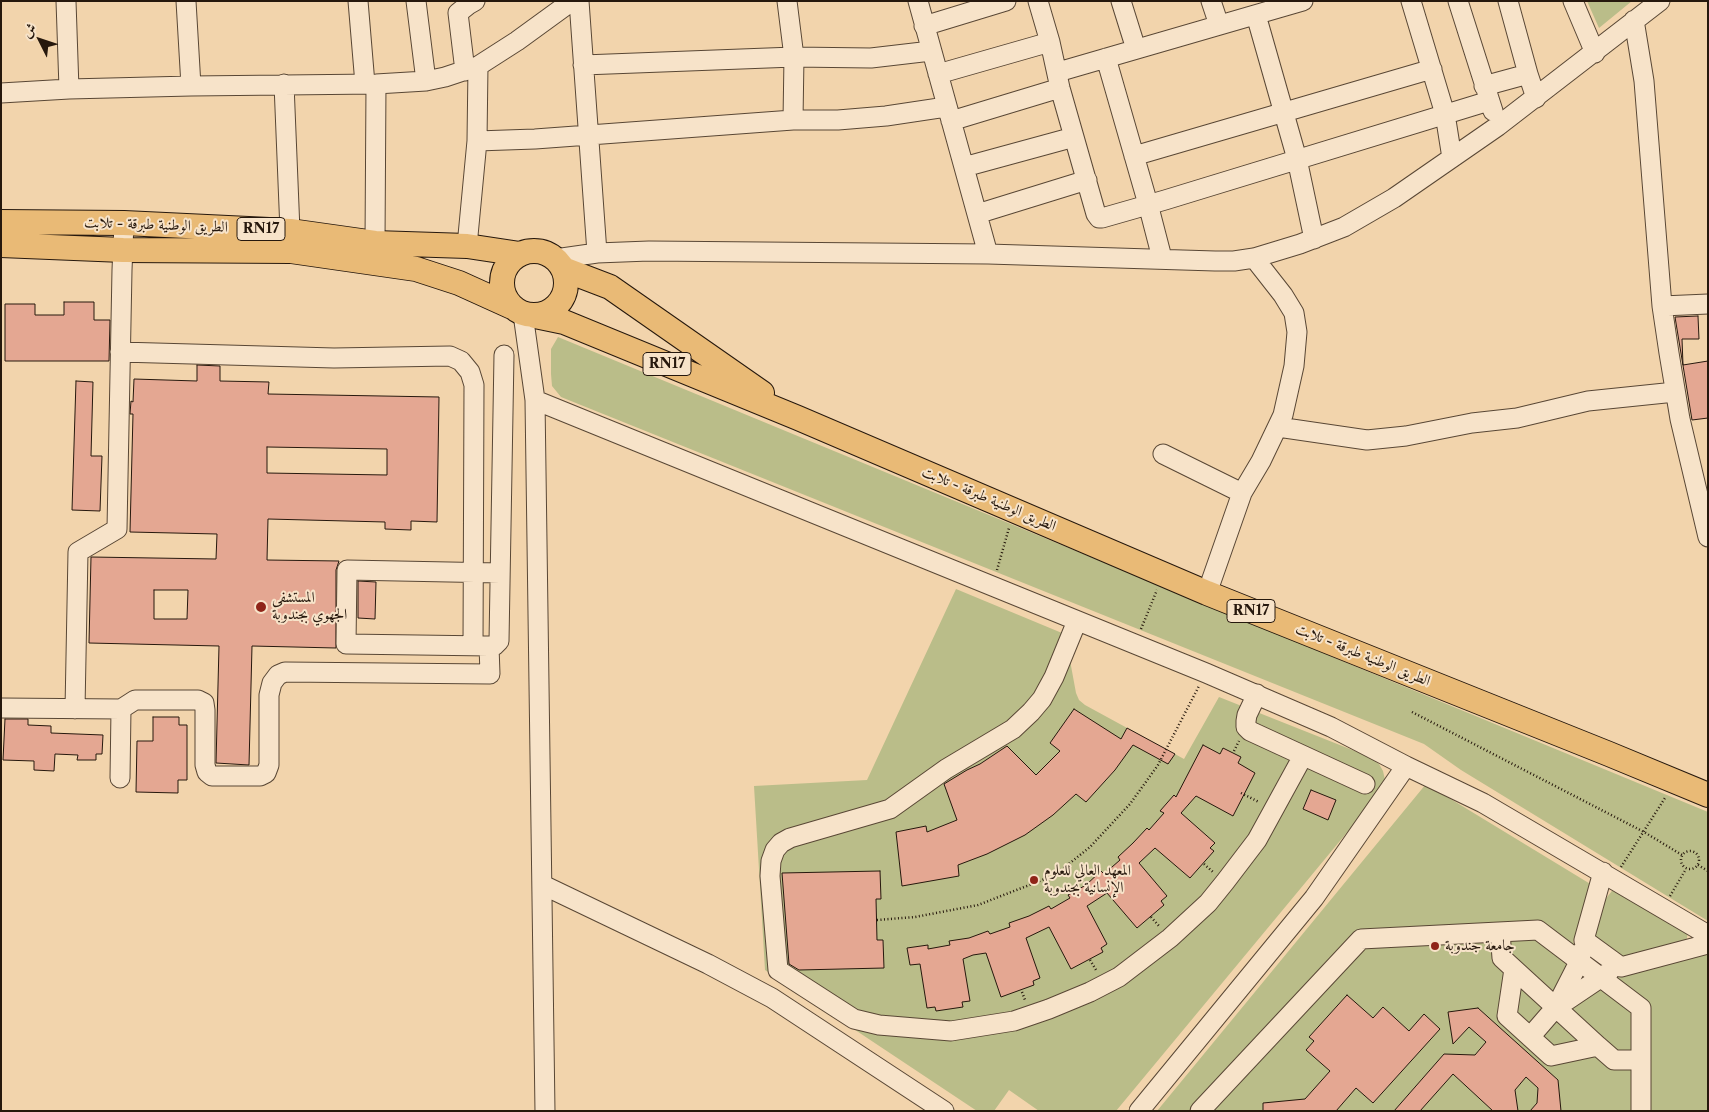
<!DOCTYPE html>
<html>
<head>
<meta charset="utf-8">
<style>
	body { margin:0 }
	#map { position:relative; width:1709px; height:1112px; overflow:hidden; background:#f2d4ac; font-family:"Libre Caslon Text",Amiri,serif }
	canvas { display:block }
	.frame { position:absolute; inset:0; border:2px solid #26180d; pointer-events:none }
	.north { position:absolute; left:15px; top:15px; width:50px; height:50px; -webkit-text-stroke:4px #f7e3c9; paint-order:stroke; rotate:311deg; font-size:14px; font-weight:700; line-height:20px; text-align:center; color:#26180d }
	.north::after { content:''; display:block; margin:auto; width:18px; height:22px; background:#26180d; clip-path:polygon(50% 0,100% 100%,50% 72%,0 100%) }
</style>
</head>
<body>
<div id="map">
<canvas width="1709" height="1112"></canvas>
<div class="frame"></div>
<div class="north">ش</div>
</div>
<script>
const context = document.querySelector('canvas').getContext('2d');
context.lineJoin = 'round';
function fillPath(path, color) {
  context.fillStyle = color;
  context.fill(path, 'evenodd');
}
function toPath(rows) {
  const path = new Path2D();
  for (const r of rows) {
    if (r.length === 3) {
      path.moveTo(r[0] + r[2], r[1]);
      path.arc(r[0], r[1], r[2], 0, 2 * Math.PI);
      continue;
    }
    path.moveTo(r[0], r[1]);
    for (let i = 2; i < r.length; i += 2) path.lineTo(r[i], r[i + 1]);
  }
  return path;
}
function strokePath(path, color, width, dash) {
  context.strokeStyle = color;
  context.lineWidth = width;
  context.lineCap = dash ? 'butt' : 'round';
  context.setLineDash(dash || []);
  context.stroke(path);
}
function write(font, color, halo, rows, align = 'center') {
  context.font = font + ' "Libre Caslon Text",Amiri,serif';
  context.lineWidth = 4;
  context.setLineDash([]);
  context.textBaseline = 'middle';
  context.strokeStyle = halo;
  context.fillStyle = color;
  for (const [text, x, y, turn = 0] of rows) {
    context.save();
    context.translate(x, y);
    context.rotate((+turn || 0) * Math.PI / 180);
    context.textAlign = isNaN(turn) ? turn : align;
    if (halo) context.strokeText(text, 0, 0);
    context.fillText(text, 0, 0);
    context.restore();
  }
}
fillPath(toPath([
	[1587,1,1632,1,1599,28],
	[558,337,1708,812,1708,921,1461,770,1424,744,561,397,552,386,551,374,551,349],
	[956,589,1074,638,1069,655,1076,693,1079,700,1085,705,1184,759,1219,697,1370,757,1379,764,1383,771,1385,780,1383,789,1116,1111,1039,1111,1009,1090,994,1111,977,1111,765,970,754,786,867,780],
	[1426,784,1592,885,1573,942,1615,975,1705,954,1708,956,1708,1111,1157,1111],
	[1615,887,1688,932,1686,943,1622,961,1593,936,1604,901]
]), '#babd89');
const building = toPath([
	[64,302,94,302,94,320,110,320,109,361,5,361,5,304,35,304,35,315,64,315,64,302],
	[1698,316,1699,339,1682,339,1683,365,1708,361,1708,418,1692,420,1675,317,1698,316],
	[197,365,220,366,220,381,269,382,268,394,439,397,437,522,411,521,411,530,385,529,385,522,268,519,267,560,339,561,336,570,336,648,252,646,249,765,216,763,219,646,89,643,91,557,216,559,217,534,130,532,133,414,130,414,131,401,133,402,134,379,197,381,197,365],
	[267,447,387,449,387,475,267,473,267,447],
	[154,590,188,590,187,619,154,619,154,590],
	[76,381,93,382,91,456,102,456,100,511,72,510,76,381],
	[358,581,376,582,375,619,358,618,358,581],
	[1074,709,1121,739,1127,728,1175,754,1168,764,1133,745,1115,770,1086,802,1076,794,1053,815,1025,835,987,854,958,865,959,876,902,886,896,832,926,826,927,832,957,820,944,784,967,770,980,764,1007,746,1036,775,1060,751,1050,743,1074,709],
	[153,717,179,717,179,725,187,725,187,780,178,780,178,793,136,792,137,741,153,741,153,717],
	[5,719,28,719,28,725,51,726,51,733,103,735,102,754,96,754,96,760,77,760,78,755,55,754,54,771,34,770,34,761,3,760,5,719],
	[1203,745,1220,754,1223,748,1241,757,1238,763,1255,773,1233,816,1196,796,1181,813,1215,843,1210,848,1214,851,1190,878,1155,848,1139,863,1167,896,1161,901,1164,905,1137,928,1107,893,1087,906,1107,944,1101,948,1103,952,1071,969,1049,927,1026,938,1040,978,1033,981,1034,985,1001,997,986,953,973,955,963,959,970,1001,962,1002,963,1007,936,1011,935,1007,927,1008,920,964,910,965,907,948,928,945,928,949,950,945,949,941,969,938,988,931,990,934,1010,927,1009,923,1029,916,1049,906,1051,909,1070,898,1068,895,1086,885,1101,871,1104,874,1120,860,1118,857,1133,843,1147,828,1149,830,1164,813,1160,811,1174,795,1176,797,1203,745],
	[1311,790,1336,800,1328,820,1303,809,1311,790],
	[880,871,881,899,876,899,877,940,883,940,884,968,799,970,789,964,782,873,880,871],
	[1347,995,1373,1018,1383,1007,1409,1031,1424,1014,1440,1029,1373,1103,1356,1088,1336,1111,1263,1111,1263,1103,1305,1099,1330,1071,1306,1050,1314,1041,1309,1037,1347,995],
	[1478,1008,1558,1080,1561,1111,1530,1111,1537,1103,1538,1088,1526,1077,1515,1090,1518,1111,1493,1111,1453,1074,1420,1111,1394,1111,1444,1054,1475,1055,1486,1042,1469,1027,1453,1044,1448,1012,1478,1008]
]);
fillPath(building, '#e4a792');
strokePath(building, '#26180d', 1);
const minor = toPath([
	[66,1,69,89],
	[186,1,191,86],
	[358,1,365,84],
	[416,1,426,81],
	[579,1,597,253],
	[787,1,794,57,793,120],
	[918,1,988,254],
	[1038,1,1050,42,1060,88,1096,214,1099,218,1102,218,1165,200,1489,101],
	[1121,1,1136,49],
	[1211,1,1219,25],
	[1411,1,1445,114,1452,158],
	[1458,1,1493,111],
	[1508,1,1528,74,1536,98],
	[1573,1,1595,53],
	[1256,15,1297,159,1314,239],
	[1634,20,1644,81,1662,306,1669,353,1680,419,1708,537],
	[924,26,1006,1],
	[1106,58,1148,204,1162,258],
	[583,65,794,57,871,58,931,51],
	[465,71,458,13,468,5,475,1],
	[1058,72,1303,1],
	[938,74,1050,42],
	[284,84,290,231],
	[1484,86,1528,74],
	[1,93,69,89,191,86,376,84,426,81,445,77,478,66,517,41,572,1],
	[951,121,1060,88],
	[477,141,535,139,793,120,838,120,886,116,946,107],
	[1134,156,1432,69],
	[964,167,1074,137],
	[977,214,1087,180],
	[375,243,376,84],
	[467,246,477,141,478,66],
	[555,259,597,253,649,251,988,254,1215,261,1234,261,1254,258,1300,244,1344,227,1394,198,1498,126,1660,1],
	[1662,306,1708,304],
	[523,314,535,400,545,1111],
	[120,352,334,358,450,356,461,361,470,372,474,385,473,646],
	[535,400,1206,673,1331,727,1406,766,1483,803,1708,935],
	[1278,427,1367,440,1406,436,1472,423,1517,418,1588,401,1675,392],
	[1163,454,1242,493],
	[500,573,347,570,346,644,489,646,494,646,499,641,504,355],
	[1207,593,1242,493,1261,461,1283,415,1294,366,1297,332,1294,313,1283,295,1254,258],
	[1077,621,1054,677,1042,699,1031,712,1013,729,946,769,890,809,790,838,781,843,775,850,771,861,770,876,778,970,854,1019,879,1025,951,1031,1014,1021,1049,1009,1090,992,1119,977,1170,938,1208,903,1225,882,1257,840,1303,756],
	[1257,694,1247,715,1246,721,1246,727,1250,731,1365,784],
	[1,708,121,709,120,778],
	[75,709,78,552,117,529,122,270,124,223],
	[121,709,135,700,198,700,204,703,205,710,205,765,207,772,212,776,260,776,266,773,269,765,269,695,272,683,278,675,285,672,490,674,489,646],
	[1603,872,1584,940,1621,967,1708,944],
	[543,885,708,964,772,998,944,1111],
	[1500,932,1502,958,1598,1046,1614,1060,1641,1060],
	[1514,969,1507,1016,1551,1056,1598,1046],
	[1557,1007,1609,972],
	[1530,1037,1556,1007,1579,962,1582,951],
	[1139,1111,1314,898,1406,766],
	[1200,1111,1361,939,1538,930,1641,1008,1641,1111]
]);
const major = toPath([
	[1,222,124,223,290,231,375,243,467,246,520,254],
	[1,245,123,250,291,251,416,269,459,283,512,307],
	[534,283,32],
	[563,269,610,287,762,393],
	[535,316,564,322,798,418,1207,593,1609,754,1708,795]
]);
strokePath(minor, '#594735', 21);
strokePath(major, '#26180d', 26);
strokePath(toPath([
	[997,570,1009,528],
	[1141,629,1157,590],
	[1412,712,1644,832,1682,855],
	[1234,751,1239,741],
	[1241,793,1259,802],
	[1690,860,9],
	[1204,864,1213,872],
	[1698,865,1708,871],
	[1621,867,1665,798],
	[1670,896,1686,869],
	[1151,917,1159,926],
	[877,920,915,917,978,905,1055,875,1090,847,1130,804,1158,765,1199,686],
	[1090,960,1096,970],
	[1022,992,1025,1000]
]), '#26180d', 2.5, [1, 2.5]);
strokePath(minor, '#f7e3c9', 19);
strokePath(major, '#e9ba76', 24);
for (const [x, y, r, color] of [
	[261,607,6,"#8f2418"],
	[1034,880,5,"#8f2418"],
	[1435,946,5,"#8f2418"]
]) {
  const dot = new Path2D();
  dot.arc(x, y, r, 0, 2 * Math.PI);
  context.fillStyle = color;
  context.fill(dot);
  strokePath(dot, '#f7e3c9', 2);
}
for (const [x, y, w] of [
	[261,229,48],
	[667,364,48],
	[1251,611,48]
]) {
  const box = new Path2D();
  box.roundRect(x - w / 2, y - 11.5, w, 23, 4);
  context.fillStyle = '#f7e3c9';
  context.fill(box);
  strokePath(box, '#26180d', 1);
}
write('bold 14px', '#26180d', null, [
	["RN17",261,229],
	["RN17",667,364],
	["RN17",1251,611]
]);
write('15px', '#26180d', '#f7e3c9', [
	["الطريق الوطنية طبرقة - تلابت",156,225,2],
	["الطريق الوطنية طبرقة - تلابت",989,499,23],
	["الطريق الوطنية طبرقة - تلابت",1363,655,22]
]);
write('15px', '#26180d', '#f7e3c9', [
	["المستشفى",272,598],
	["الجهوي بجندوبة",272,615],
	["المعهد العالي للعلوم",1044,871],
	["الإنسانية بجندوبة",1044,888],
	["جامعة جندوبة",1445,946]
], 'left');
</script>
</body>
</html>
